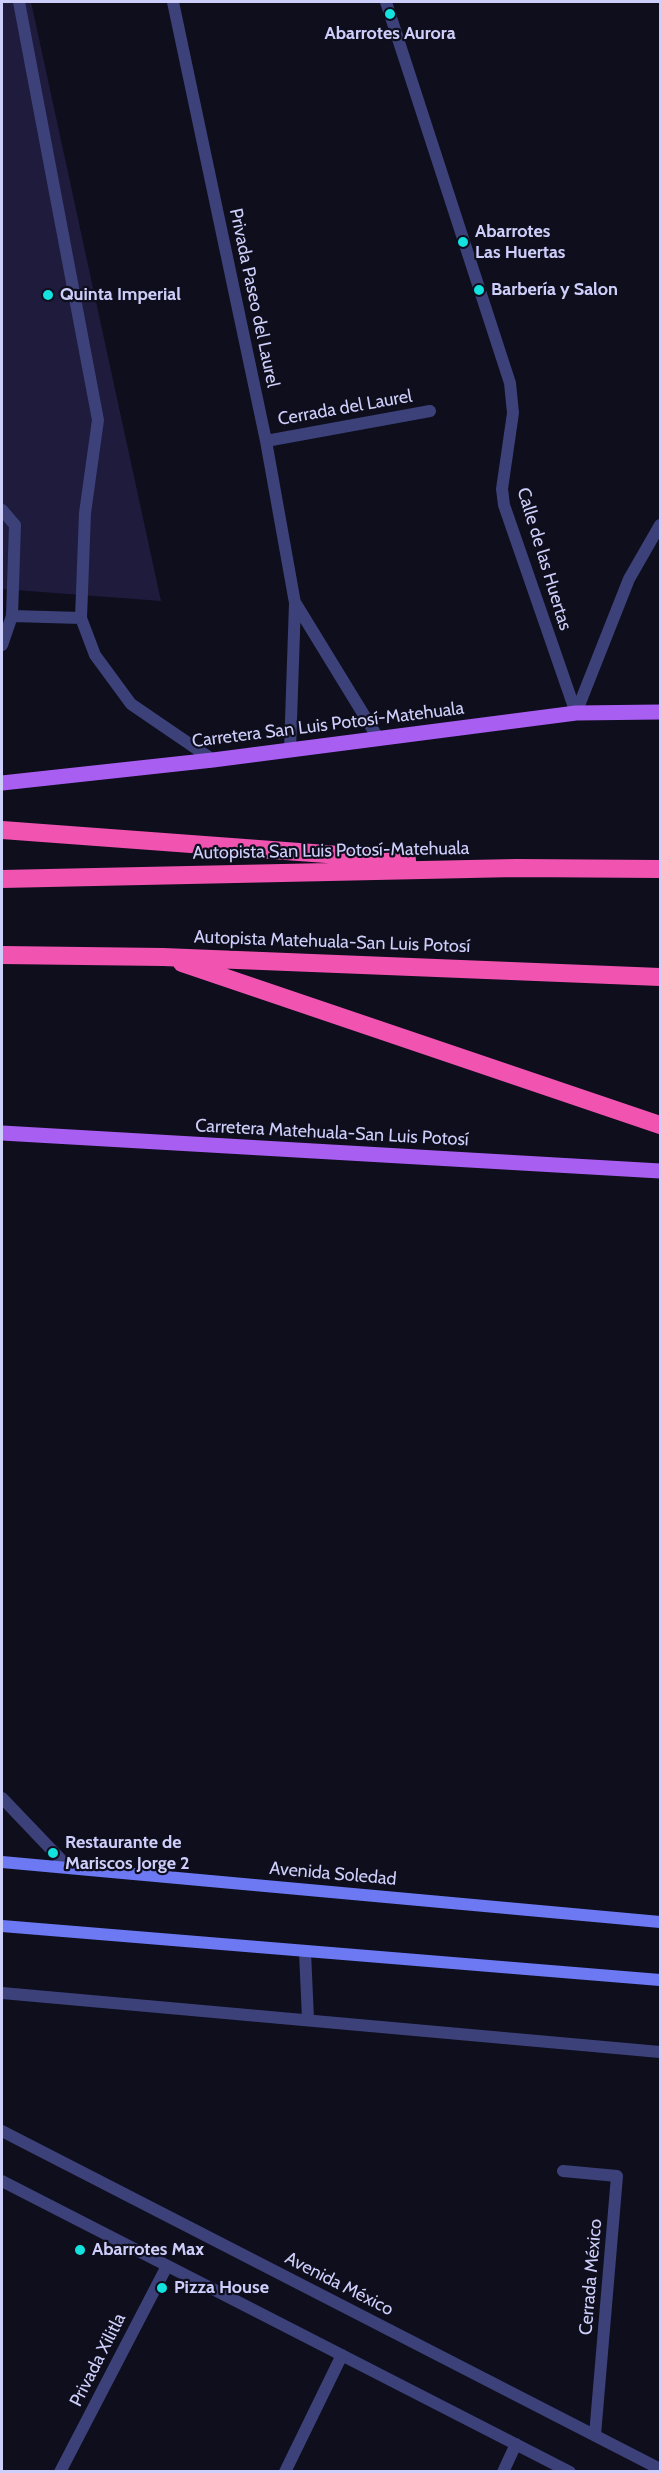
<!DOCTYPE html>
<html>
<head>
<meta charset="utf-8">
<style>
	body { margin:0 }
	#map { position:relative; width:662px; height:2473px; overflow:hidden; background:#0e0e1d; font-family:Cabin,sans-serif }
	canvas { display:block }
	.frame { position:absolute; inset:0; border:3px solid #cecefb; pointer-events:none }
</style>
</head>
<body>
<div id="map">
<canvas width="662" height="2473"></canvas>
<div class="frame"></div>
</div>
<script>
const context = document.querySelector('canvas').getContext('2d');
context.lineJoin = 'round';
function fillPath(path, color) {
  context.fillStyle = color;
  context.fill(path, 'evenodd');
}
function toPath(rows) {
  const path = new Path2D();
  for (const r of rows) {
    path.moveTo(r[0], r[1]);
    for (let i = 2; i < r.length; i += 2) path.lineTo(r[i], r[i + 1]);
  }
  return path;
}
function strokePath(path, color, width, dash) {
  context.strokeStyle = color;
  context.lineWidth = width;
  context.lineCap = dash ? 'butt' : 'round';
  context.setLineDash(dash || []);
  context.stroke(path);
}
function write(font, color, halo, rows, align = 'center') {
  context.font = font + ' Cabin,sans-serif';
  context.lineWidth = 4.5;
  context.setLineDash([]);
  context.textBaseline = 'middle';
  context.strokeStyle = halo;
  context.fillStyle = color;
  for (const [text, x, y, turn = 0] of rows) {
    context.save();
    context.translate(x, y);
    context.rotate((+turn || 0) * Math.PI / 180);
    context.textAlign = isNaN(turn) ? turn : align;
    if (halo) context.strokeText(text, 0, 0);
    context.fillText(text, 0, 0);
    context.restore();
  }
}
fillPath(toPath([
	[2,2,31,2,161,601,2,589]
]), '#1e1b3d');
strokePath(toPath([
	[19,2,98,420,85,513,81,618,95,655,131,704,213,760],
	[2,510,15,525,12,616,2,645],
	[12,616,81,618]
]), '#3c4179', 12);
strokePath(toPath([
	[173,2,266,441,295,603,290,750],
	[386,2,510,383,513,413,502,489,504,505,576,713],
	[266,441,430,411],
	[296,604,378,738],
	[576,713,629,579,660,525],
	[2,1798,68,1867],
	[305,1952,308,2019],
	[2,1993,660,2052],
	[2,2131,660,2469],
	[563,2171,617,2176,595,2435],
	[2,2181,570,2472],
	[60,2472,167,2266],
	[285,2472,342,2355],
	[503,2472,516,2444]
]), '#3c4179', 12);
strokePath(toPath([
	[2,1862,660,1922],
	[2,1926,660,1980]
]), '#6d79f3', 12);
strokePath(toPath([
	[2,783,213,760,576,713,660,712],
	[2,1133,660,1171]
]), '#a95ef2', 15);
strokePath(toPath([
	[2,830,407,860],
	[2,879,516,868,660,869],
	[2,955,163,957,660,977],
	[182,963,660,1125]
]), '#f153b1', 18);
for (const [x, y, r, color] of [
	[390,14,6,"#13e2df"],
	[463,242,6,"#13e2df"],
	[479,290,6,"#13e2df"],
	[48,295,6,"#13e2df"],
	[53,1853,6,"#13e2df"],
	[80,2250,6,"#13e2df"],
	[162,2288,6,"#13e2df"]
]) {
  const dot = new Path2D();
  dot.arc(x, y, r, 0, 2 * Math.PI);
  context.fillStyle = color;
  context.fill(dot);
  strokePath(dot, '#0e0e1d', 2);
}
write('bold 18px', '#cecefb', '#0e0e1d', [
	["Abarrotes Aurora",390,34,"center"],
	["Abarrotes",475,232],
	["Las Huertas",475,253],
	["Barbería y Salon",491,290],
	["Quinta Imperial",60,295],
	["Restaurante de",65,1843],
	["Mariscos Jorge 2",65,1864],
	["Abarrotes Max",92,2250],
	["Pizza House",174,2288]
], 'left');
write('18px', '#cecefb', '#0e0e1d', [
	["Privada Paseo del Laurel",254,298,78],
	["Cerrada del Laurel",345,408,-10],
	["Calle de las Huertas",544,559,73],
	["Carretera San Luis Potosí-Matehuala",328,725,-7],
	["Autopista San Luis Potosí-Matehuala",331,851,-1],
	["Autopista Matehuala-San Luis Potosí",332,942,2],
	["Carretera Matehuala-San Luis Potosí",332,1133,3],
	["Avenida Soledad",333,1874,5],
	["Cerrada México",591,2277,-85],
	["Avenida México",339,2284,27],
	["Privada Xilitla",98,2360,-63]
]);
</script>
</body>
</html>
